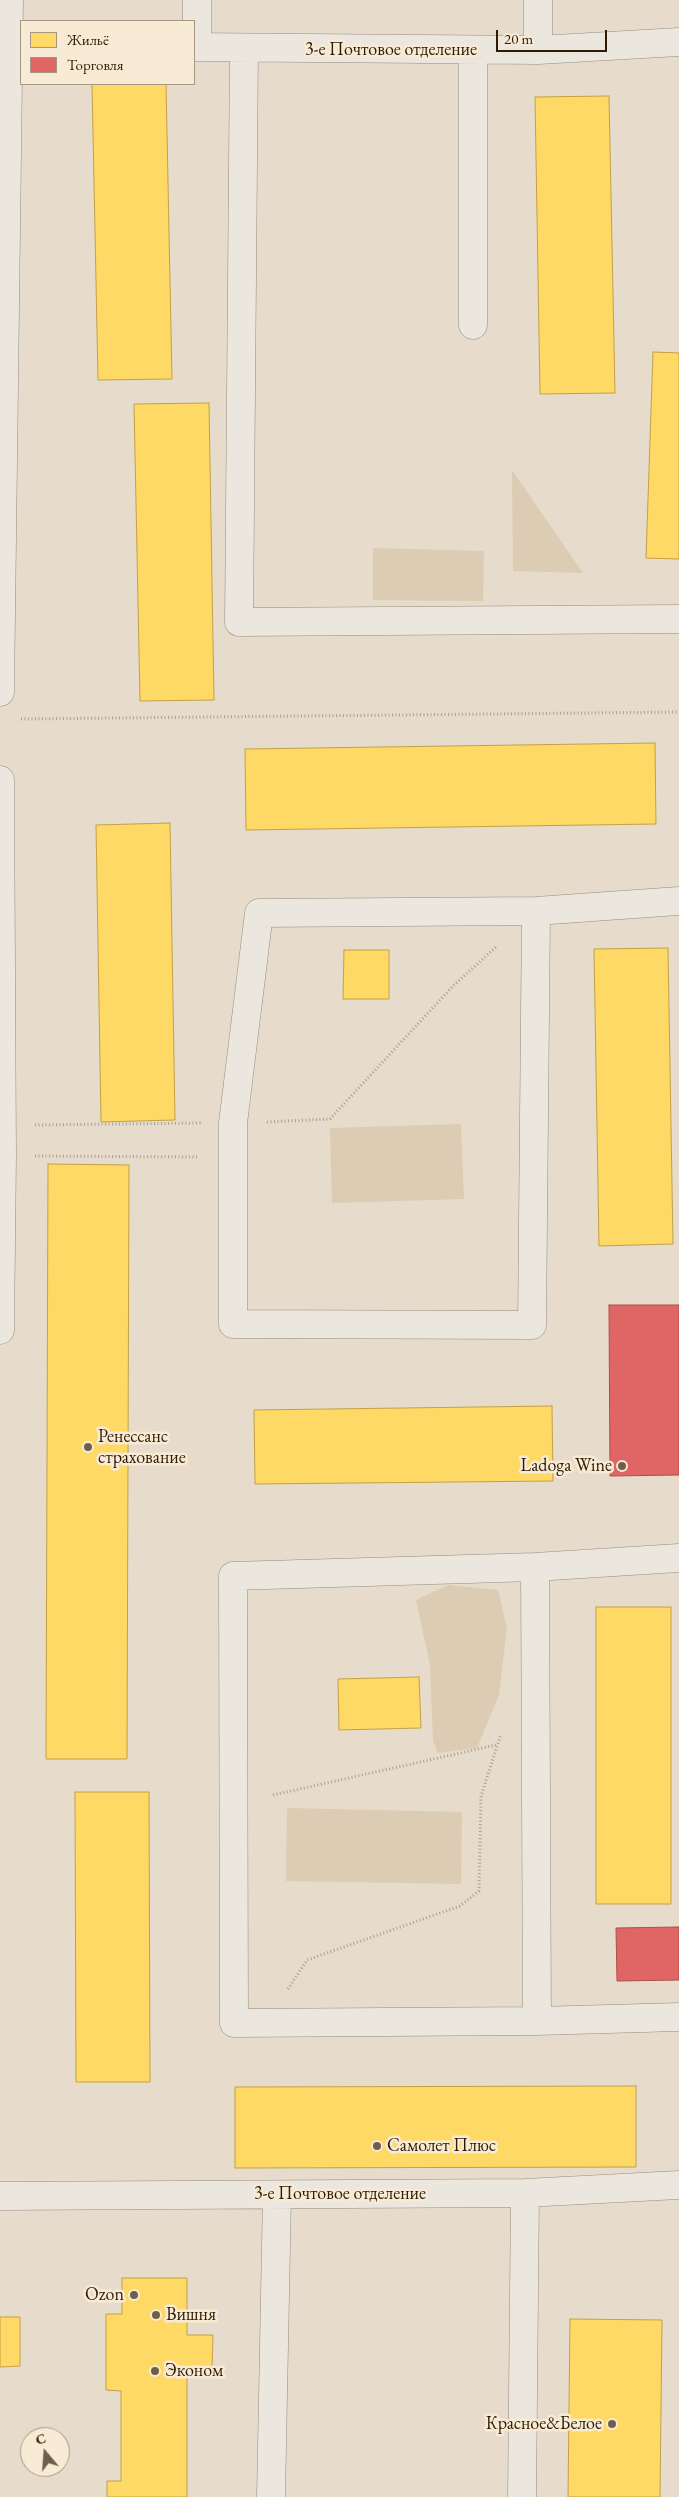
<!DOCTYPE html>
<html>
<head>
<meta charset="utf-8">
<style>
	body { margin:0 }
	#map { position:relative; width:679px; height:2497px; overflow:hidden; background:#e7dccb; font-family:"EB Garamond",serif }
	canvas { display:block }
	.legend { position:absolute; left:20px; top:20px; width:175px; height:65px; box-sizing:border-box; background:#f7ebd6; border:1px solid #a79782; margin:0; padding:6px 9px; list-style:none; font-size:15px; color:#2f1a03 }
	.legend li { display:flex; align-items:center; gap:10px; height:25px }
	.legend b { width:25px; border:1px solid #a79782 }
	.north { position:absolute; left:20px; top:2427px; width:50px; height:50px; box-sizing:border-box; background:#f7ebd6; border:1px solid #a79782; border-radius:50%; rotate:342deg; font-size:14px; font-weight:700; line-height:20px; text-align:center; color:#2f1a03 }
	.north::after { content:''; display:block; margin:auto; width:18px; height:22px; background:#6f5e49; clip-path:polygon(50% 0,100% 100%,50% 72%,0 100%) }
	.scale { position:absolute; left:496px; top:30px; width:111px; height:22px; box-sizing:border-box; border:2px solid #2f1a03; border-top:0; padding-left:6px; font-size:15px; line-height:18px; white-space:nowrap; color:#2f1a03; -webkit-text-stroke:4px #f7ebd6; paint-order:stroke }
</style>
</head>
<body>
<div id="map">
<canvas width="679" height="2497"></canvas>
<ul class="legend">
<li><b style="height:14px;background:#ffd966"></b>Жильё</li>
<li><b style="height:14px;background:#e06666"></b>Торговля</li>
</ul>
<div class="north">С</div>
<div class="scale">20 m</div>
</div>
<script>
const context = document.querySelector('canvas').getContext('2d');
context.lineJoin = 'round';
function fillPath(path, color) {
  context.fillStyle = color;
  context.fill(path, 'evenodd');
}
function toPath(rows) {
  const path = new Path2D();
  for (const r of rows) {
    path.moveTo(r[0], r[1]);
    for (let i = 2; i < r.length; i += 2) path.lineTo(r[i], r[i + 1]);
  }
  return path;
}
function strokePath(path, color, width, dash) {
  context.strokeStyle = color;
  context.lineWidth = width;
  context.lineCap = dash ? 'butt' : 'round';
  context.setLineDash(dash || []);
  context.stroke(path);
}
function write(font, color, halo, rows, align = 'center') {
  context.font = font + ' "EB Garamond",serif';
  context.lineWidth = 5;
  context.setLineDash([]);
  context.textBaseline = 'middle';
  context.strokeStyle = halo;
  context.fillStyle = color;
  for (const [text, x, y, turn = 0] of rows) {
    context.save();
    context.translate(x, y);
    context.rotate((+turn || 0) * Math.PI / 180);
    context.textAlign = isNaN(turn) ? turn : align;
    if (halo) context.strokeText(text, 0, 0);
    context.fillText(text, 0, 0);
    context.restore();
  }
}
fillPath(toPath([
	[512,470,583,573,513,571],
	[373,548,484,551,483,601,373,600],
	[461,1124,464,1199,332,1203,330,1128],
	[448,1585,498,1590,507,1628,499,1695,477,1748,438,1753,433,1741,430,1665,416,1600],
	[287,1808,462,1812,461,1884,286,1881]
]), '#dbccb3');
const homes = toPath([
	[92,84,166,84,172,379,98,380,92,84],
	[609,96,615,393,540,394,535,97,609,96],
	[653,352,679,353,679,559,646,558,653,352],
	[209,403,214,700,140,701,134,404,209,403],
	[655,743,656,824,246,830,245,749,655,743],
	[170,823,175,1120,101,1122,96,825,170,823],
	[668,948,673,1244,599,1246,594,949,668,948],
	[344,950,389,950,389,999,343,999,344,950],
	[48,1164,129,1165,127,1759,46,1759,48,1164],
	[552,1406,553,1481,255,1484,254,1410,552,1406],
	[596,1607,671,1607,671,1904,596,1904,596,1607],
	[419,1677,421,1728,339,1730,338,1679,419,1677],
	[75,1792,149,1792,150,2082,76,2082,75,1792],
	[636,2086,636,2167,235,2168,235,2087,636,2086],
	[122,2278,187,2278,187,2335,213,2335,212,2370,187,2370,187,2497,107,2497,107,2481,121,2481,121,2391,106,2390,106,2314,122,2314,122,2278],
	[0,2317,20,2317,20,2366,0,2367,0,2317],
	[570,2319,662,2320,660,2497,568,2497,570,2319]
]);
fillPath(homes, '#ffd966');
strokePath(homes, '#c1a048', 1);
const shops = toPath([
	[609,1305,679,1305,679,1475,610,1476,609,1305],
	[679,1927,679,1980,617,1981,616,1928,679,1927]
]);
fillPath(shops, '#e06666');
strokePath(shops, '#ab4f48', 1);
const minor = toPath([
	[197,0,197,47],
	[538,0,538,50],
	[194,47,538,50,679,42],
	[244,49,239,622,679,619],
	[473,325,473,51],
	[0,692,9,0],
	[0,780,2,1156,0,1330],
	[536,911,532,1325,233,1324,233,1123,259,913,536,911,679,901],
	[679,1558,535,1567,233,1576,234,2023,537,2021,679,2017],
	[535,1567,537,2021],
	[0,2196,525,2193,679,2185],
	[271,2497,277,2195],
	[522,2497,525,2193]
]);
strokePath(minor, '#948c7f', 29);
strokePath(toPath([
	[21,719,679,712],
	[267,1122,330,1119,453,986,497,946],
	[35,1125,201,1123],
	[35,1156,199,1157],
	[273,1795,496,1745],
	[288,1989,307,1960,460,1906,479,1891,481,1796,501,1734]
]), '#a6a097', 3, [1, 2.5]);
strokePath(minor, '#ebe6de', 28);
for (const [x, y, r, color] of [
	[88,1447,5,"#6f5e49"],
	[622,1466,5,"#6f5e49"],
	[377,2146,5,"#6f5e49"],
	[134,2295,5,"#6f5e49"],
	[156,2315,5,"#6f5e49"],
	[155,2371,5,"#6f5e49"],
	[612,2424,5,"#6f5e49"]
]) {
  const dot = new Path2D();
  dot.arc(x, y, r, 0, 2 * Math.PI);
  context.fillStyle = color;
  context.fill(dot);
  strokePath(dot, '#f7ebd6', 2);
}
write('18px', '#2f1a03', '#f7ebd6', [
	["3-е Почтовое отделение",391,50],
	["3-е Почтовое отделение",340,2194]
]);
write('18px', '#2f1a03', '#f7ebd6', [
	["Ренессанс",98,1437],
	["страхование",98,1458],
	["Ladoga Wine",612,1466,"right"],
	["Самолет Плюс",387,2146],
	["Ozon",124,2295,"right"],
	["Вишня",166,2315],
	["Эконом",165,2371],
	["Красное&Белое",602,2424,"right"]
], 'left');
</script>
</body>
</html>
